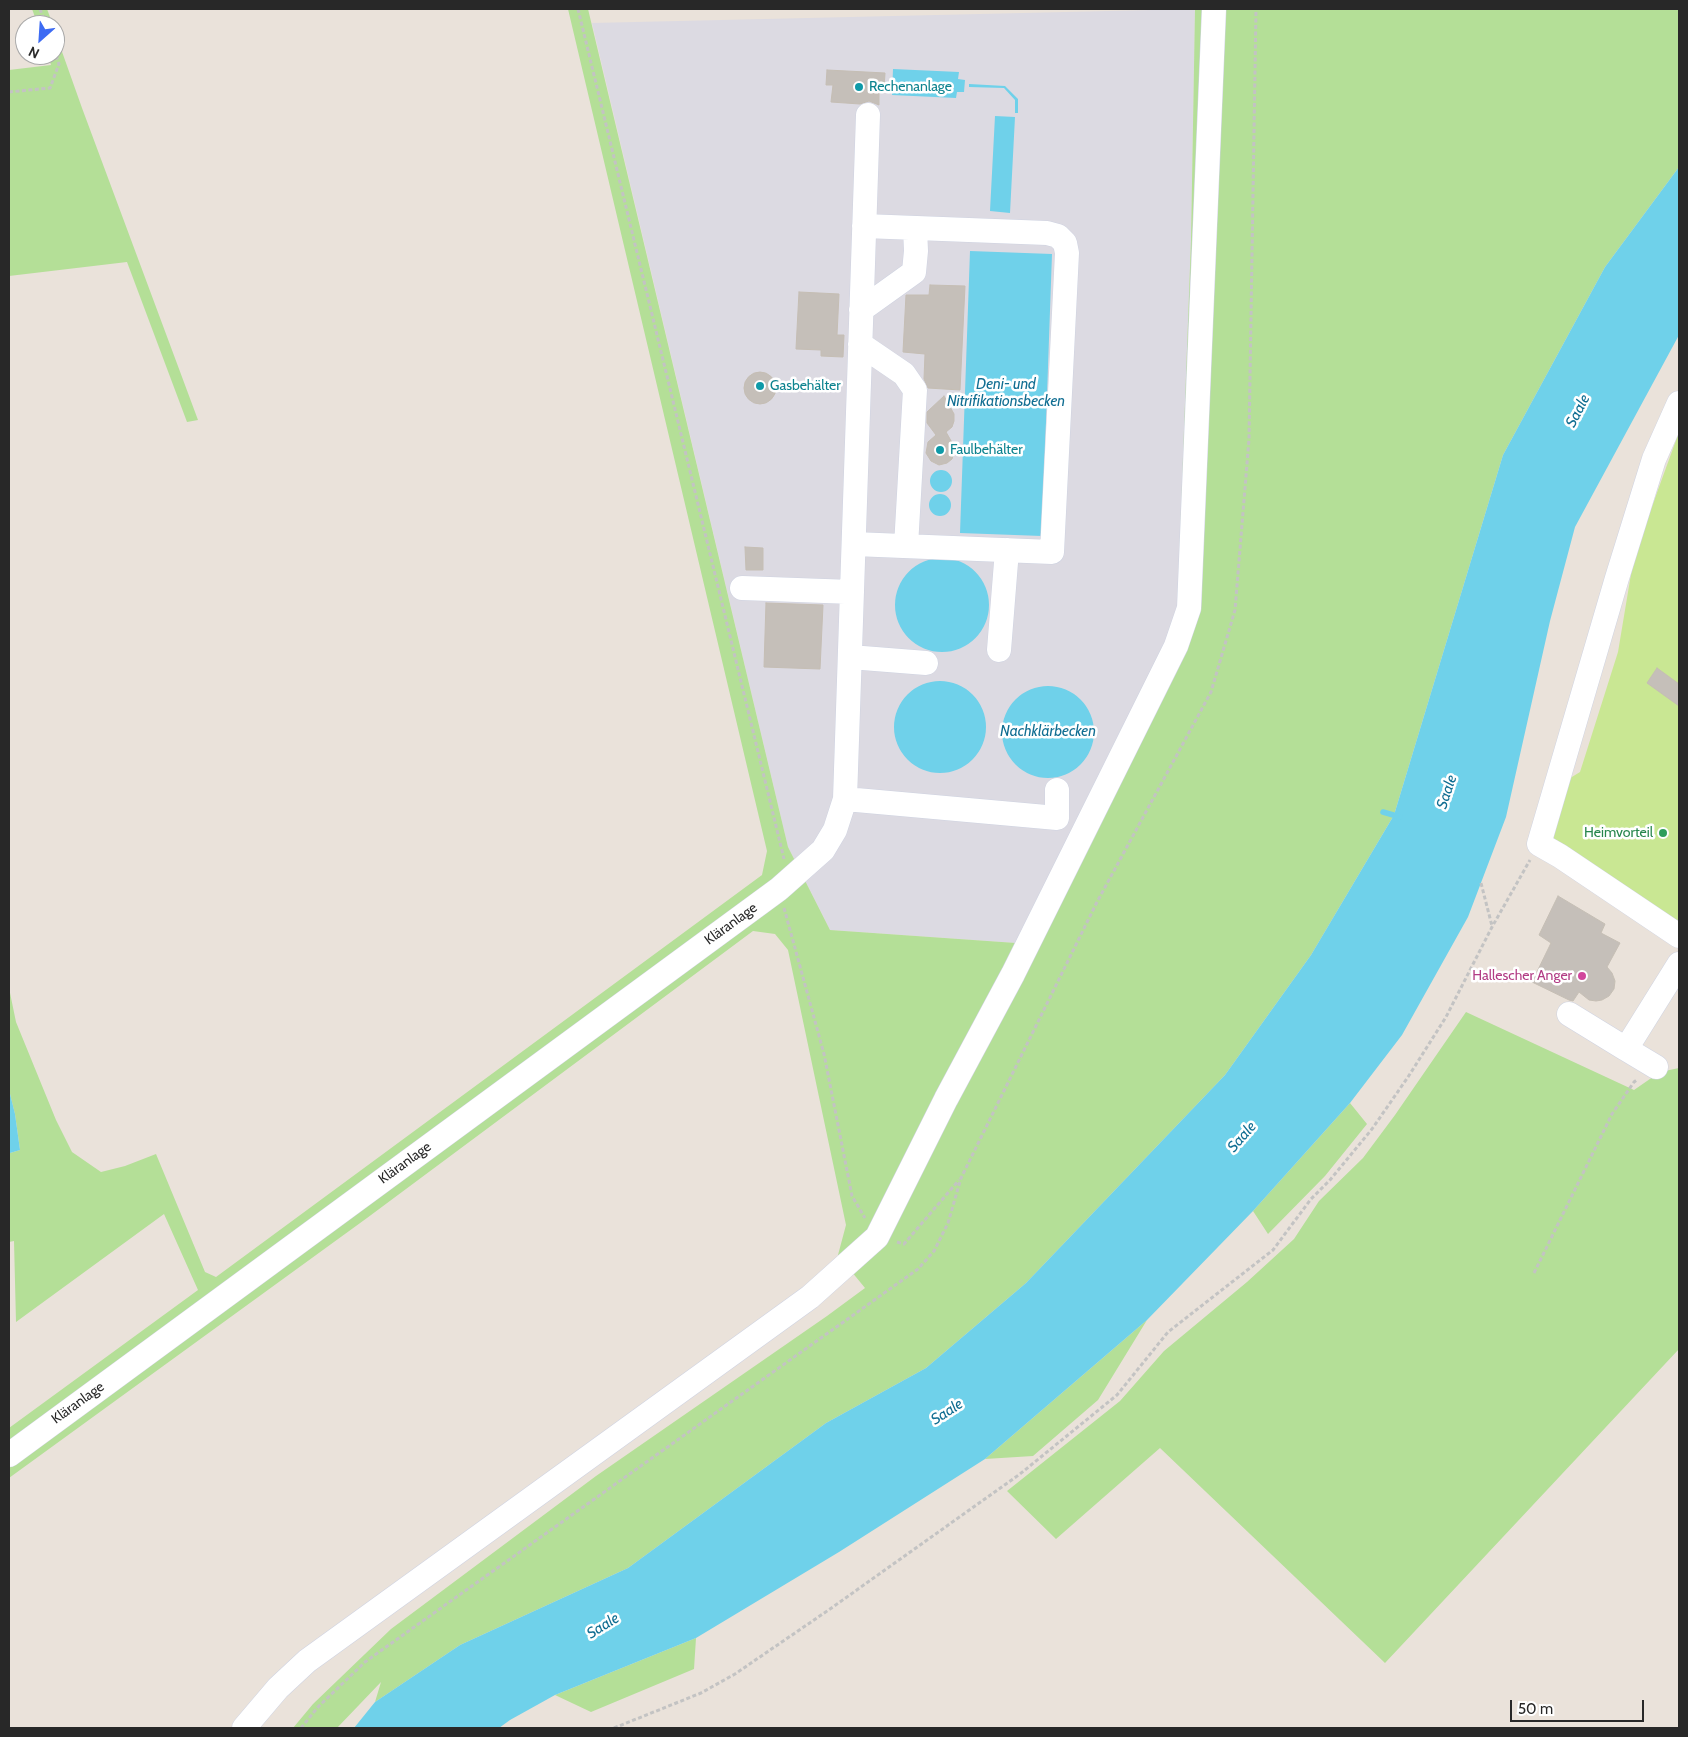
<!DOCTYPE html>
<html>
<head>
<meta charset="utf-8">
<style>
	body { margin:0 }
	#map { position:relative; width:1688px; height:1737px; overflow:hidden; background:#eae2da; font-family:Cabin,sans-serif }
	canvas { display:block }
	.frame { position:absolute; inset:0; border:10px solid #282828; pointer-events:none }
	.north { position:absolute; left:15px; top:15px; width:50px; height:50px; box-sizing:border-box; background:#fff; border:1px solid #a9a9a9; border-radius:50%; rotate:206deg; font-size:14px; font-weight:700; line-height:20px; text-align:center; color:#282828 }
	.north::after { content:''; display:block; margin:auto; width:18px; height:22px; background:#3d6bf3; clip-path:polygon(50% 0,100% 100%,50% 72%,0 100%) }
	.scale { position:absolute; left:1510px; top:1700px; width:134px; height:22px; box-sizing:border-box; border:2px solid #282828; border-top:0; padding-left:6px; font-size:15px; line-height:18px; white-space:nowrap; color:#282828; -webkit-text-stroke:4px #fff; paint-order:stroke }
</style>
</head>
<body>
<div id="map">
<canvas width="1688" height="1737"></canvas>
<div class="frame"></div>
<div class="north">N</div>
<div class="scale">50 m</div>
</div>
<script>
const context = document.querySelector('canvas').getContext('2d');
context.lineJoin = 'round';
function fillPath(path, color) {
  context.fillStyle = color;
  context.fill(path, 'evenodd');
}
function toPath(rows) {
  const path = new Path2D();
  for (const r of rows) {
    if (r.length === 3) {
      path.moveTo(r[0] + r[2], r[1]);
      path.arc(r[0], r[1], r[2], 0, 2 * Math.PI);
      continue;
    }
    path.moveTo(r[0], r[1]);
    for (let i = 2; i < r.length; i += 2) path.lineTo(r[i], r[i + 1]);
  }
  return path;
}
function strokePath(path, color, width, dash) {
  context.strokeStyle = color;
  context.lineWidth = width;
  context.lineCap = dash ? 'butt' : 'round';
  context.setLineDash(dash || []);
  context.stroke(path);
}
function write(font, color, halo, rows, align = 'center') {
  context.font = font + ' Cabin,sans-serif';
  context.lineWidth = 5;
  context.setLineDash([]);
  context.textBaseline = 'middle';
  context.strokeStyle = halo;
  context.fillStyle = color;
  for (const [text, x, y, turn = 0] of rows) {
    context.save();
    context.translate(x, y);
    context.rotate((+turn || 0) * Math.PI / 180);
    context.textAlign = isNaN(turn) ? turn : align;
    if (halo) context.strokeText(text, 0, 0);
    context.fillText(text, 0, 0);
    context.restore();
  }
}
fillPath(toPath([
	[1195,9,1191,240,1177,619,1016,943,830,930,788,847,592,23]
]), '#dcdae2');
fillPath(toPath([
	[32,9,47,9,53,25,38,25],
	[568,9,588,9,788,847,830,930,1016,943,1177,619,1191,240,1195,9,1679,9,1679,167,1605,267,1503,455,1394,815,1311,955,1225,1075,1026,1283,926,1368,826,1423,628,1568,460,1645,375,1702,381,1682,337,1728,293,1728,313,1704,391,1629,596,1476,827,1316,865,1288,838,1255,846,1225,788,950,775,934,753,931,367,1218,9,1478,9,1428,198,1290,164,1214,16,1322,14,1241,9,1242,9,1151,10,1153,20,1150,15,1114,9,1090,9,988,16,1022,56,1120,72,1152,101,1172,125,1166,156,1154,205,1272,216,1277,762,875,767,851],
	[55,32,82,108,198,420,187,422,127,262,9,276,9,70,51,65,48,55,55,55],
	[1466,1012,1634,1090,1660,1072,1679,1068,1679,1349,1385,1663,1160,1448,1056,1539,1007,1491,1120,1401,1164,1351,1247,1282,1294,1239,1319,1201,1363,1158,1395,1115],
	[1350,1103,1367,1124,1325,1176,1268,1234,1253,1211],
	[1147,1320,1098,1400,1033,1456,985,1459],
	[696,1638,694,1669,591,1712,555,1695]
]), '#b4df97');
fillPath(toPath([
	[1679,432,1679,928,1551,839,1567,780,1580,772,1618,652,1634,556]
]), '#c9e793');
fillPath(toPath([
	[893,69,959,72,958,79,965,80,964,92,957,92,956,98,892,95],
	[969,84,1005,86,1018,99,1018,113,1015,113,1015,100,1004,88,969,87],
	[995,116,1015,117,1010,213,990,211],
	[1679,167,1679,335,1575,527,1550,621,1506,817,1468,917,1402,1035,1350,1103,1253,1211,1147,1320,985,1459,839,1552,696,1638,555,1695,510,1720,499,1728,354,1728,375,1702,460,1645,628,1568,826,1423,926,1368,1026,1283,1225,1075,1311,955,1394,815,1503,455,1605,267],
	[970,251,1052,254,1042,536,960,533],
	[941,481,11],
	[940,505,11],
	[942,605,47],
	[940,727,46],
	[1048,732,46],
	[9,1090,15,1114,20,1150,10,1153,9,1151]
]), '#6fd1ea');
strokePath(toPath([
	[1383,812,1400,817]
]), '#6fd1ea', 5.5);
const building = toPath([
	[827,70,885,73,884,88,879,88,879,105,869,101,860,104,831,102,833,85,826,85,827,70],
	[930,285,965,286,960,390,928,388,924,379,925,354,903,352,906,295,929,295,930,285],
	[799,292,839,294,837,335,844,335,843,357,821,356,821,350,796,349,799,292],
	[760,388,16],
	[944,396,954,414,954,421,952,427,946,432,954,446,954,453,952,459,947,463,939,465,931,461,926,453,928,442,936,435,927,423,927,412,944,396],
	[745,547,763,548,763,570,746,570,745,547],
	[766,603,823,605,820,669,764,667,766,603],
	[1657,668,1679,684,1679,706,1647,683,1657,668],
	[1558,896,1605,924,1601,933,1620,943,1607,967,1612,973,1615,981,1614,989,1609,996,1602,1000,1596,1001,1589,1000,1579,992,1573,1001,1569,1000,1532,982,1551,943,1539,935,1558,896]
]);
fillPath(building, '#c5bfb9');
strokePath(building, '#c5beb4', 1);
const minor = toPath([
	[861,310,914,272,916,251,915,228],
	[860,344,904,374,915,390,906,546],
	[1679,403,1654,459,1617,578,1539,844,1560,856,1679,936],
	[854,544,1052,552,1067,253,1065,243,1058,236,1047,233,864,226],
	[742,588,852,592],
	[999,650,1007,550],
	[850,657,926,663],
	[845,799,1057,818,1057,790],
	[1569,1014,1626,1049],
	[1656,1067,1626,1049,1679,964],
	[9,1455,779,889,823,850,835,830,845,799,868,115],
	[244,1728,278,1688,307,1661,810,1297,877,1237,946,1099,1013,974,1176,646,1189,608,1214,9]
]);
strokePath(minor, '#cfd3e1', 25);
strokePath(toPath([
	[40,9,46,25],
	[578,9,784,859],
	[9,92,50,88,59,64,55,53],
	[1481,883,1492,926],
	[784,908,824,1054,852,1196,865,1218],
	[897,1242,904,1244,959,1180],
	[1534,1273,1612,1114,1634,1082,1638,1079],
	[301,1728,318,1707,365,1662,918,1269,934,1251,948,1223,961,1178,1097,902,1211,692,1235,610,1249,439,1256,9],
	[614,1728,701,1693,735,1674,830,1609,1020,1474,1117,1395,1168,1332,1273,1250,1311,1199,1330,1180,1372,1129,1408,1077,1446,1017,1492,927,1530,860]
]), '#c3c3c3', 3, [4, 2.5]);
strokePath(minor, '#fff', 24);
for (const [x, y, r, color] of [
	[859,87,5,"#0f9aa8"],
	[760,386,5,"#0f9aa8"],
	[940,450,5,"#0f9aa8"],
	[1663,833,5,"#2e9e5b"],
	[1582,976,5,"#d1479c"]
]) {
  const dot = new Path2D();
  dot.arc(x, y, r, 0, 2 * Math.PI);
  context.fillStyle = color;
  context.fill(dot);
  strokePath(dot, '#fff', 2);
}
write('14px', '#0d838f', '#fff', [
	["Rechenanlage",869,87],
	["Gasbehälter",770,386],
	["Faulbehälter",950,450]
], 'left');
write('14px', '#27864d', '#fff', [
	["Heimvorteil",1653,833]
], 'right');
write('14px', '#282828', '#fff', [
	["Kläranlage",731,924,-36],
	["Kläranlage",405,1163,-36],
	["Kläranlage",78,1403,-36]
]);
write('14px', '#b23c85', '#fff', [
	["Hallescher Anger",1572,976]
], 'right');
write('italic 15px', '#116e92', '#fff', [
	["Deni- und",1006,385],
	["Nitrifikationsbecken",1006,402],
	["Saale",1578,411,-63],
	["Nachklärbecken",1048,732],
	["Saale",1447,792,-72],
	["Saale",1242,1137,-49],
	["Saale",947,1412,-33],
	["Saale",603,1626,-32]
]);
</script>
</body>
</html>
